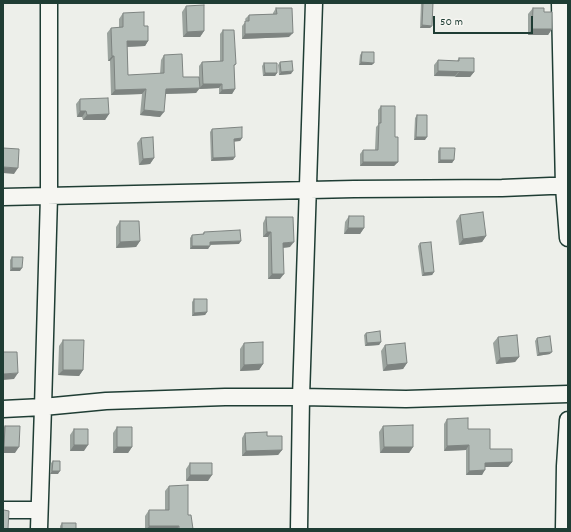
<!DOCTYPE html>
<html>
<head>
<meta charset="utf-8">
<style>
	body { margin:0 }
	#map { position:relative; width:571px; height:532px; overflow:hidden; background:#edefea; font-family:Dekko,sans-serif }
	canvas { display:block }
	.frame { position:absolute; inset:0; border:4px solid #1f3d34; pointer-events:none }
	.scale { position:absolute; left:433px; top:16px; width:100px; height:18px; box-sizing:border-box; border:2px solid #1f3d34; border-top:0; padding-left:5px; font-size:12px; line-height:14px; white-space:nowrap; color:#1f3d34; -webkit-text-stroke:3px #f6f6f2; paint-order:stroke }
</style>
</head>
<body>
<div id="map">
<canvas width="571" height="532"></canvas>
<div class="frame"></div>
<div class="scale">50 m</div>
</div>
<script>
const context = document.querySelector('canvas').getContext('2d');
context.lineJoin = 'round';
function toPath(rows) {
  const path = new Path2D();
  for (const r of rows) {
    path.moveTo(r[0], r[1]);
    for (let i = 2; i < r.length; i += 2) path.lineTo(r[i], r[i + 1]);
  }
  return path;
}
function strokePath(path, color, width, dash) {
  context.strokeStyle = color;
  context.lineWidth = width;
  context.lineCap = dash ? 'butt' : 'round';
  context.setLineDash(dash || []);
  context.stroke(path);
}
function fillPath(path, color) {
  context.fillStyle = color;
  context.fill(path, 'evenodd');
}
const minor = toPath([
	[560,3,564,187,568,238],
	[3,197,354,189,502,188,550,186,568,186],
	[3,409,43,407,106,401,225,397,301,397,406,399,568,394],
	[3,510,39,510],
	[39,529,43,407,49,196,49,3],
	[299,529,301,397,314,3],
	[564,529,565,466,568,420]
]);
strokePath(minor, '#1f3d34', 19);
strokePath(minor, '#f6f6f2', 16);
fillPath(toPath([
	[421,3,433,3,432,26,430,28,420,28],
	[186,6,204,31,200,37,183,37,182,12],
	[276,8,289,37,242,39,242,26,246,21,245,19,249,15,273,14,273,13],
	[533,8,544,12,552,29,548,35,528,35,528,14],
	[123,13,144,26,148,41,145,46,127,47,128,75,160,74,161,60,164,55,183,77,199,77,199,66,202,62,220,61,220,34,223,30,236,64,234,66,235,89,232,94,219,94,219,88,199,89,199,88,196,93,165,94,160,117,140,115,142,94,111,95,110,61,108,61,107,33,111,28,119,28,119,19],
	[362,52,372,65,359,65,360,55],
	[459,58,474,72,470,77,434,76,434,65,438,60,457,61],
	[280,62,291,74,279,75,278,65],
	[264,63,277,73,275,76,263,76,262,66],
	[80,99,109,114,105,120,83,120,82,117,77,117,76,104],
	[381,106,395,137,398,162,394,166,360,166,360,154,363,150,375,150,376,127,378,125,378,110],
	[417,115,425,140,414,140,415,118],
	[212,129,242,138,240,141,234,141,233,160,211,161,210,132],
	[141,138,154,158,150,164,139,165,137,143],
	[440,148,454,160,452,163,438,163,438,151],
	[460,215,486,236,482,242,459,245,456,221],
	[349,216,364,228,360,234,344,234,345,222],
	[266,217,290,247,283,248,280,279,268,279,268,237,263,237,263,223],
	[120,221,140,241,136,247,116,248,116,227],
	[204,232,239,244,210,244,208,249,190,249,190,238,192,235,202,235],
	[420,243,434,272,432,275,422,276,418,246],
	[12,257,20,271,10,271,10,260],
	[194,299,207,312,205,315,192,316,192,302],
	[366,333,381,342,379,345,365,346,364,335],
	[498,337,519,357,515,362,496,364,493,343],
	[537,338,550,354,537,356,535,341],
	[63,340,83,370,79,376,58,375,59,346],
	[244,343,263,364,259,370,240,371,240,349],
	[385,345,407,363,403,369,383,371,381,351],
	[447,419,468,429,490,449,512,462,508,467,485,467,482,475,466,475,466,450,444,451,444,424],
	[5,426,15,453,3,453,3,428],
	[383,426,413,447,409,453,380,453,379,432],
	[117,427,132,447,128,453,113,453,113,433],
	[74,429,84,451,70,451,70,435],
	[245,433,267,436,282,450,278,455,242,456,242,438],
	[53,461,58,474,50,474,51,463],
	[190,463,208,481,186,481,186,469],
	[169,486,188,515,193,529,145,529,145,516,149,510,165,510,165,491],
	[62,523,76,529,60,529,60,526]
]), '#9ba39e');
fillPath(toPath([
	[422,25,432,26,430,28,420,28],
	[532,29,552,29,548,35,528,35],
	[204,31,200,37,183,37,187,32],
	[293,33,289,37,242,39,245,34],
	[127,41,148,41,145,46,123,47],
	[112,56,114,56,110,61,108,61],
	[361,62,374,63,372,65,359,65],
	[293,71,291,74,279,75,281,72],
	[438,71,459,71,455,76,434,76],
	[459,72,474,72,470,77,455,77],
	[265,73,277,73,275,76,263,76],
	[203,84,222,84,219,88,199,89],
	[200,88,196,93,162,94,166,89],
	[146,89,142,94,111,95,115,90],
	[235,89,232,94,219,94,222,90],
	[144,110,164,112,160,117,140,115],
	[80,111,86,111,82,117,77,117],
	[109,114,105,120,83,120,87,115],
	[416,137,427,137,425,140,414,140],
	[242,138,240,141,232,142,234,139],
	[235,157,233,160,211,161,213,158],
	[154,158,150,164,139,165,143,159],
	[440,160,454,160,452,163,438,163],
	[363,162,398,162,394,166,360,166],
	[3,167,18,168,14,174,3,173],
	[348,228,364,228,360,234,344,234],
	[267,232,271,232,268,237,263,237],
	[486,236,482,242,459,245,463,239],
	[140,241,136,247,116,248,120,242],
	[241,241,239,244,208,245,210,242],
	[294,242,290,247,280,248,283,243],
	[192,246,210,246,208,249,190,249],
	[12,268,22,268,20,271,10,271],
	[434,272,432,275,422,276,424,273],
	[272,274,284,274,280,279,268,279],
	[207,312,205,315,192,316,194,313],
	[381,342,379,345,365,346,367,343],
	[552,352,550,354,537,356,539,353],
	[519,357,515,362,496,364,500,358],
	[407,363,403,369,383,371,387,365],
	[263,364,259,370,240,371,244,365],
	[63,370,83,370,79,376,58,375],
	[18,373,14,379,3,380,3,374],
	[74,445,88,445,84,451,70,451],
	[469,445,466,450,444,451,447,446],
	[4,447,19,447,15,453,3,453,3,448],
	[117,447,132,447,128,453,113,453],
	[384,447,413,447,409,453,380,453],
	[282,450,278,455,242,456,246,451],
	[512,462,508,467,482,467,485,463],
	[485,470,482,475,466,475,469,471],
	[52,471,60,471,58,474,50,474],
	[190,475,212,475,208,481,186,481],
	[149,526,179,526,177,529,147,529]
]), '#7e8481');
const building = toPath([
	[423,3,433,3,432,26,422,25,423,3],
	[204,5,204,31,187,32,186,6,204,5],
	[276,8,292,8,293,33,245,34,245,21,249,21,249,15,277,14,276,8],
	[533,8,544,8,544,12,552,12,552,29,532,29,533,8],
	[144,12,144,26,148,26,148,41,127,41,128,75,164,73,164,55,182,54,183,77,199,77,200,88,166,89,164,112,144,110,146,89,115,90,114,56,112,56,111,28,123,27,123,13,144,12],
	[223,30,234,30,236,64,234,65,235,89,222,90,222,84,203,84,202,62,223,61,223,30],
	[362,52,374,52,374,63,361,62,362,52],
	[459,58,474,58,474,72,438,71,438,60,459,61,459,58],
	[292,61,293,71,281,72,280,62,292,61],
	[264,63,277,63,277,73,265,73,264,63],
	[108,98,109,114,87,115,86,111,80,111,80,99,108,98],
	[381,106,395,106,395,137,398,137,398,162,363,162,363,150,378,150,379,123,381,123,381,106],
	[417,115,427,115,427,137,416,137,417,115],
	[242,127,242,138,234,139,235,157,213,158,212,129,242,127],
	[153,137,154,158,143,159,141,138,153,137],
	[3,148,19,149,18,168,3,167,3,148],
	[440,148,455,148,454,160,440,160,440,148],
	[483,212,486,236,463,239,460,215,483,212],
	[349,216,364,216,364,228,348,228,349,216],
	[266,217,293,217,294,242,283,243,284,274,272,274,271,232,267,232,266,217],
	[120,221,139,221,140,241,120,242,120,221],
	[240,230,241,241,210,242,210,246,192,246,192,235,204,234,204,232,240,230],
	[431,242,434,272,424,273,420,243,431,242],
	[12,257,23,257,22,268,12,268,12,257],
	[194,299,207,299,207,312,194,313,194,299],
	[380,331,381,342,367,343,366,333,380,331],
	[517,335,519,357,500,358,498,337,517,335],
	[550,336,552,352,539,353,537,338,550,336],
	[63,340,84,340,83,370,63,370,63,340],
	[263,342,263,364,244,365,244,343,263,342],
	[405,343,407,363,387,365,385,345,405,343],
	[3,352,17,352,18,373,3,374,3,352],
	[468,418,468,429,490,429,490,449,512,449,512,462,485,463,485,470,469,471,469,445,447,446,447,419,468,418],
	[413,425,413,447,384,447,383,426,413,425],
	[5,426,20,426,19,447,4,447,5,426],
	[117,427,132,427,132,447,117,447,117,427],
	[74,429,88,429,88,445,74,445,74,429],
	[267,432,267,436,282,436,282,450,246,451,245,433,267,432],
	[53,461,60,461,60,471,52,471,53,461],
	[190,463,212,463,212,475,190,475,190,463],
	[188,485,188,515,191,515,193,529,179,529,179,526,149,526,149,510,169,510,169,486,188,485],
	[3,509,4,510,9,511,8,529,3,529,3,509],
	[62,523,76,523,76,529,62,529,62,523]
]);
fillPath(building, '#b4bdb8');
strokePath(building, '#7e8481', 1);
</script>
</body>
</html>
